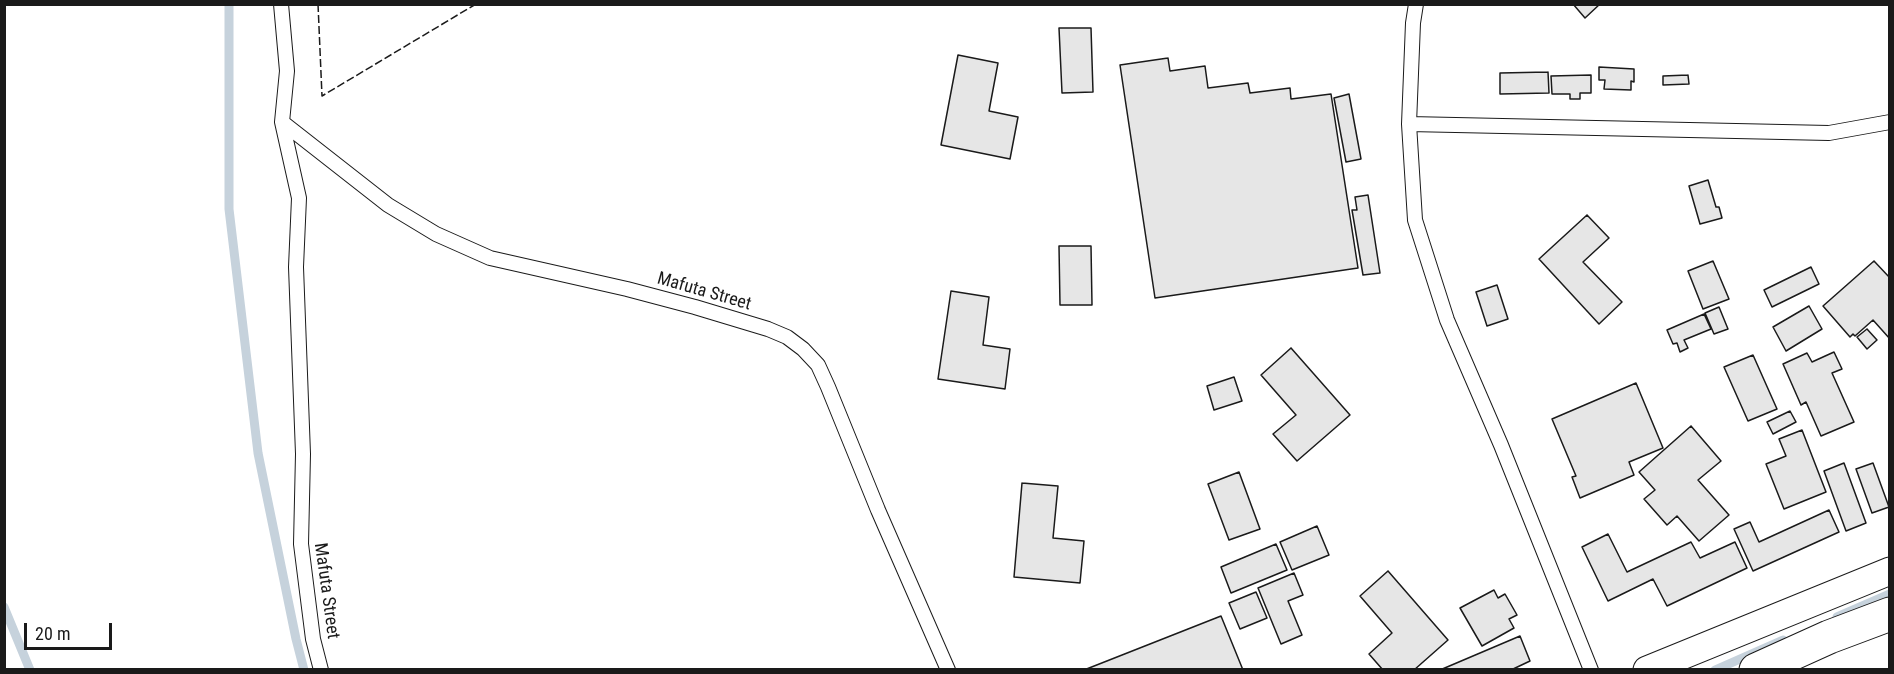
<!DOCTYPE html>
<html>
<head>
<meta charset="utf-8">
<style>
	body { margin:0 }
	#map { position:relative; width:1894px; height:674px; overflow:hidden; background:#fff; font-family:"Roboto Condensed",sans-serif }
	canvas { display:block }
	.frame { position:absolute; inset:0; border:6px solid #1a1a1a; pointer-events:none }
	.scale { position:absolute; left:24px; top:623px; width:88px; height:27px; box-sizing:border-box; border:3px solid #1a1a1a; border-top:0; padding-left:8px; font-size:18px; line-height:21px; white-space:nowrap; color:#1a1a1a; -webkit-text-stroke:4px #fff; paint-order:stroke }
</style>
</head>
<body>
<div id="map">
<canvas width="1894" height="674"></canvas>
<div class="frame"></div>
<div class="scale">20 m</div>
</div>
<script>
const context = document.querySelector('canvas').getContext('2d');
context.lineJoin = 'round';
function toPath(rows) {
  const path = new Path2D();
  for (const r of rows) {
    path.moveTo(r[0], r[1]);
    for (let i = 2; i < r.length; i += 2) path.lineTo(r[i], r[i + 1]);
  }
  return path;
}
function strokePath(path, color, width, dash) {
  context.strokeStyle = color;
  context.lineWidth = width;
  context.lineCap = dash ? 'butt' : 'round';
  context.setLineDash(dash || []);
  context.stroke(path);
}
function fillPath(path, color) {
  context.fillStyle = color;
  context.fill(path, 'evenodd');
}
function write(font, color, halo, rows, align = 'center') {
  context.font = font + ' "Roboto Condensed",sans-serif';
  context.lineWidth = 4.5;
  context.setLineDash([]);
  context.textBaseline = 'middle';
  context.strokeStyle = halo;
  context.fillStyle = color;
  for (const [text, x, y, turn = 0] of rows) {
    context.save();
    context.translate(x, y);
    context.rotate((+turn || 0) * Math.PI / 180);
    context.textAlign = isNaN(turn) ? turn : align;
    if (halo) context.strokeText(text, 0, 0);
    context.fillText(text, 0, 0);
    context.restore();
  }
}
strokePath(toPath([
	[229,4,229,209,258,453,296,639,304,670],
	[4,607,30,670],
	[1837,617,1890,594],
	[1715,670,1783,640]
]), '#c6d2dc', 9);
const building = toPath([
	[1573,4,1600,4,1585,18,1573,4],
	[1059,28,1091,28,1093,92,1062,93,1059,28],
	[958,55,998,63,989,111,1018,117,1010,159,941,145,958,55],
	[1168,58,1170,71,1205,66,1208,88,1248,83,1250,93,1290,88,1291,99,1331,94,1358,268,1155,298,1120,65,1168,58],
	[1599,67,1634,69,1634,82,1631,81,1631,90,1604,89,1605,80,1599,80,1599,67],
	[1548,72,1549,93,1500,94,1500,73,1548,72],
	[1591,75,1591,93,1580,93,1580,99,1570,99,1570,94,1552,94,1551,76,1591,75],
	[1688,75,1689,84,1663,85,1663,76,1688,75],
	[1349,94,1361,159,1346,162,1334,98,1349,94],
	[1708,180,1716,207,1719,207,1722,218,1700,224,1689,186,1708,180],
	[1368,195,1380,273,1363,275,1352,210,1357,210,1355,197,1368,195],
	[1587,215,1609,238,1583,262,1622,302,1599,324,1539,259,1587,215],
	[1059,246,1091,246,1092,305,1060,305,1059,246],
	[1713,261,1729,299,1703,309,1688,271,1713,261],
	[1874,261,1890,278,1890,339,1873,320,1855,336,1853,334,1850,337,1823,306,1874,261],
	[1811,267,1819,284,1772,307,1764,290,1811,267],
	[1497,285,1508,319,1487,326,1476,292,1497,285],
	[951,291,989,297,983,345,1010,349,1005,389,938,379,951,291],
	[1809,306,1822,329,1786,351,1773,327,1809,306],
	[1719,307,1728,329,1714,334,1705,313,1719,307],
	[1704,314,1711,329,1684,340,1688,348,1680,352,1677,343,1673,344,1667,330,1704,314],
	[1867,329,1877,340,1867,349,1857,337,1867,329],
	[1291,348,1350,415,1297,461,1273,434,1296,415,1261,375,1291,348],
	[1834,352,1842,369,1832,373,1854,422,1821,436,1806,402,1801,405,1783,364,1807,353,1812,362,1834,352],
	[1753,355,1777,409,1748,421,1724,367,1753,355],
	[1234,377,1242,401,1214,410,1207,386,1234,377],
	[1636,383,1663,448,1629,462,1634,475,1580,498,1572,477,1576,476,1552,419,1636,383],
	[1790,411,1796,422,1773,434,1767,422,1790,411],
	[1691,426,1721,461,1698,480,1729,515,1699,541,1677,516,1667,525,1644,499,1655,490,1639,472,1691,426],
	[1802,430,1826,492,1784,509,1766,464,1786,456,1779,439,1802,430],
	[1844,463,1866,523,1846,531,1824,471,1844,463],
	[1873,463,1889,507,1872,513,1856,469,1873,463],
	[1239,472,1260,529,1229,540,1208,484,1239,472],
	[1022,483,1058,486,1053,538,1084,541,1080,583,1014,577,1022,483],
	[1829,510,1839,532,1753,571,1734,529,1750,522,1759,542,1829,510],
	[1317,526,1329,555,1292,570,1280,542,1317,526],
	[1608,534,1627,572,1691,542,1700,558,1735,542,1747,568,1667,606,1653,579,1608,601,1582,547,1608,534],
	[1276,544,1287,570,1231,593,1221,567,1276,544],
	[1388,571,1448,640,1414,670,1383,670,1369,654,1392,633,1360,596,1388,571],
	[1294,573,1303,595,1288,601,1302,635,1281,644,1258,588,1294,573],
	[1494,590,1498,598,1505,594,1517,615,1509,619,1514,628,1482,646,1460,608,1494,590],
	[1256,592,1267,618,1240,629,1229,603,1256,592],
	[1221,616,1243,670,1084,670,1221,616],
	[1520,636,1530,661,1511,670,1440,670,1520,636]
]);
fillPath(building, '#e6e6e6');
strokePath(building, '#1a1a1a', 1.5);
const service = toPath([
	[281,4,287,71,282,122,299,198,296,267,303,454,301,544,313,639,321,670],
	[1416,4,1413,23,1409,124,1415,220,1447,320,1501,445,1591,670],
	[282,122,388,205,436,234,490,258,627,289,695,307,768,329,787,337,803,349,818,365,828,387,878,510,948,670],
	[1409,124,1829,133,1890,122]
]);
const minor = toPath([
	[1647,670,1890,571]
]);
const trunk = toPath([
	[1756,670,1829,637,1890,614]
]);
strokePath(service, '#1a1a1a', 16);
strokePath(minor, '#1a1a1a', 29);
strokePath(trunk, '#1a1a1a', 35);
strokePath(service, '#fff', 14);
strokePath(minor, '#fff', 27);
strokePath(trunk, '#fff', 33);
strokePath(toPath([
	[318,4,322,96,476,4]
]), '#1a1a1a', 1.5, [8, 3]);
write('18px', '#1a1a1a', '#fff', [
	["Mafuta Street",704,292,16],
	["Mafuta Street",326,591,82]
]);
</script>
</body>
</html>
